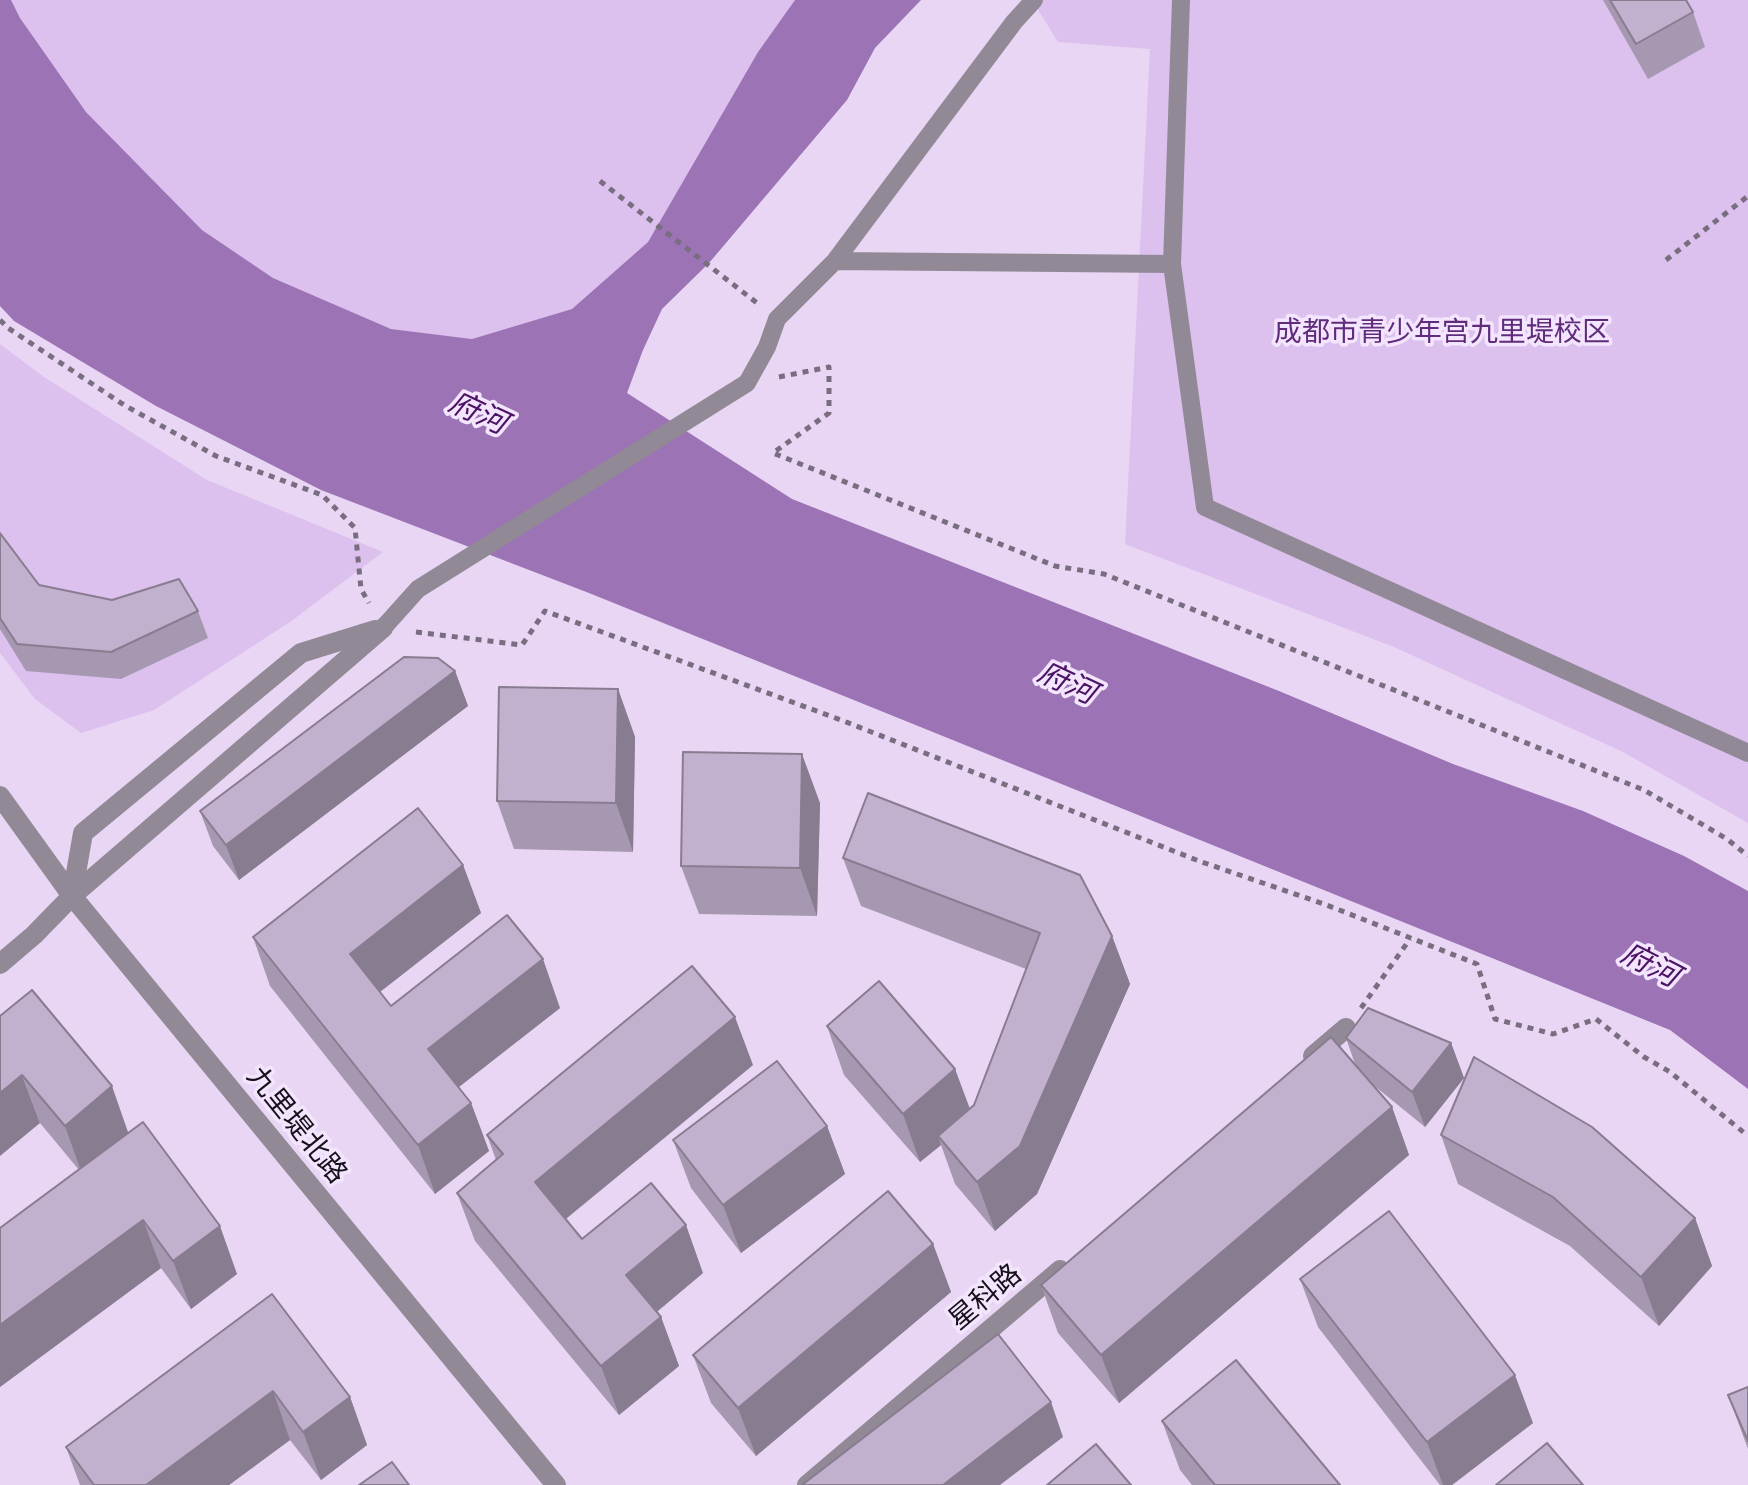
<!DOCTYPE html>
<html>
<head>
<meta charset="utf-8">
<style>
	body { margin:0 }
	canvas { display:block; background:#e8d6f4 }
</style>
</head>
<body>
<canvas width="1748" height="1485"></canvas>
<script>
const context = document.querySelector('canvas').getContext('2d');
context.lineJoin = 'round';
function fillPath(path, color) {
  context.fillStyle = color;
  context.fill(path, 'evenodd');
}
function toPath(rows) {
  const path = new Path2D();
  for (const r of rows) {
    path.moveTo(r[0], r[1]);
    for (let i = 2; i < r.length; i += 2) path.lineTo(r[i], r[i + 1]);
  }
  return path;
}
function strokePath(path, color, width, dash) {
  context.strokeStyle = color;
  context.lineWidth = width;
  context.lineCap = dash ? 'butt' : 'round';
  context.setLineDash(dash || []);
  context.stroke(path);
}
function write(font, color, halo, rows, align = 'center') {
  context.font = font + ' "Asap Condensed","Noto Sans SC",sans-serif';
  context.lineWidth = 7;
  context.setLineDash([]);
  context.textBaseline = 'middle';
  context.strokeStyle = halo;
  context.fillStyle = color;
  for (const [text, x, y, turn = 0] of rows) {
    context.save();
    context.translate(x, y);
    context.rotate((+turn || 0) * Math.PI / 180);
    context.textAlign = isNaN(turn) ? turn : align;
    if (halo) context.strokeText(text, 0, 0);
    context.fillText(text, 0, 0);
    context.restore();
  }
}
fillPath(toPath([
	[11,0,795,0,758,52,648,242,572,309,472,339,391,329,273,278,202,230,86,112,20,18],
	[1032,0,1748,0,1748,823,1623,752,1394,647,1125,544,1150,49,1058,42],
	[0,344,44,377,207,480,383,552,290,622,154,710,81,733,35,699,0,653]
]), '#dcc0ee');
fillPath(toPath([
	[0,0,11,0,20,18,86,112,202,230,273,278,391,329,472,339,572,309,648,242,758,52,795,0,921,0,875,48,847,100,709,263,662,309,643,350,627,393,792,499,1279,691,1453,764,1583,811,1684,856,1748,891,1748,1089,1670,1030,589,593,321,490,156,406,14,321,0,306]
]), '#9c73b5');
strokePath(toPath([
	[600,181,757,303],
	[1666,260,1748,196],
	[0,320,8,328,124,405,216,456,322,495,355,528,361,589,369,603],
	[779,377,829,367,829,413,773,453,1055,566,1104,574,1644,790,1727,839,1748,856],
	[416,632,522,645,545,611,841,720,1199,861,1324,904,1477,964,1495,1019,1553,1034,1596,1019,1644,1057,1670,1072,1748,1136],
	[1361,1008,1410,939]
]), '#796d80', 5, [6, 6]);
strokePath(toPath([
	[1181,0,1172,264,1205,507,1748,753],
	[835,261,1172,264],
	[383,628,418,589,747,383,767,347,777,319,835,261,1014,22,1034,0]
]), '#918a96', 18);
strokePath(toPath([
	[1313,1056,1346,1028],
	[807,1485,1060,1270]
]), '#918a96', 20);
strokePath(toPath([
	[0,796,72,896,556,1485],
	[72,896,83,833,301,653,375,630],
	[0,964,34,935,72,896,383,628]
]), '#918a96', 20);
fillPath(toPath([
	[1603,0,1686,0,1693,12,1705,47,1648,79],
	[0,533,39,585,112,600,198,611,208,638,121,679,26,671,0,629],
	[455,671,468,706,239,880,213,846,200,811],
	[618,689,635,737,633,852,514,849,497,801],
	[820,803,817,916,699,914,681,866],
	[843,858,1112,936,1130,984,1037,1194,995,1231,955,1184,941,1145,920,1162,844,1075,827,1026,955,1069,969,1109,974,1105,1026,969,861,906],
	[463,865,481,913,380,992,391,1006,560,1008,459,1087,471,1103,489,1151,435,1194,270,986,253,937],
	[0,1016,128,1133,237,1274,191,1309,161,1268,0,1387,0,1228,79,1170,40,1123],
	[1346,1038,1451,1043,1464,1078,1425,1127,1372,1084,1392,1107,1409,1155,1119,1403,1058,1333,1041,1285,1355,1064],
	[753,1065,566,1219,582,1239,703,1273,657,1312,661,1317,679,1366,619,1415,475,1241,457,1193,496,1160,487,1135],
	[827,1126,845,1174,741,1253,691,1188,673,1140],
	[1441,1135,1695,1218,1712,1266,1659,1326,1570,1246,1458,1184],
	[933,1244,951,1292,756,1456,711,1403,693,1355],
	[1300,1279,1533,1423,1452,1485,1440,1485,1318,1327],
	[272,1294,350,1397,367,1445,321,1480,290,1440,229,1485,80,1485,66,1447],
	[1748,1387,1748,1449,1728,1395],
	[1162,1421,1340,1485,1192,1485,1180,1470]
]), '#a798b1');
fillPath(toPath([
	[455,671,468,706,239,880,226,845],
	[618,689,635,737,633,852,616,803],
	[802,754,820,803,817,916,800,868],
	[463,865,481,913,367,1002,350,954],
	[1112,936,1130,984,1037,1194,995,1231,977,1182],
	[543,959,560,1008,446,1097,428,1049],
	[735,1017,753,1065,552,1230,535,1182],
	[1451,1043,1464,1078,1425,1127,1412,1092],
	[955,1069,973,1117,938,1136,941,1145,920,1162,903,1114],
	[22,1075,40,1123,0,1156,0,1093],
	[112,1086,129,1135,82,1174,65,1126],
	[471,1103,489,1151,435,1194,418,1145],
	[1392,1107,1409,1155,1119,1403,1101,1355],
	[827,1126,845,1174,741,1253,723,1205],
	[1695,1218,1712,1266,1659,1326,1641,1277],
	[143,1220,161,1268,0,1387,0,1325],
	[686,1225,703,1273,643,1323,626,1275],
	[220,1226,237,1274,191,1309,173,1261],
	[933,1244,951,1292,756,1456,738,1408],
	[661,1317,679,1366,619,1415,601,1366],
	[1515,1375,1533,1423,1452,1485,1443,1485,1427,1442],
	[273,1391,290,1440,229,1485,146,1485],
	[350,1397,367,1445,321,1480,303,1432],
	[1051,1402,1063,1437,1000,1485,943,1485]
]), '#887c90');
const building = toPath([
	[1610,0,1686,0,1693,12,1636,44,1610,0],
	[0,533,39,585,112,600,179,579,198,611,111,652,17,644,0,618,0,533],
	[404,657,438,658,455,671,226,845,200,811,404,657],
	[499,687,618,689,616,803,497,801,499,687],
	[683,752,802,754,800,868,681,866,683,752],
	[868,793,1080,875,1112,936,1020,1146,977,1182,938,1136,974,1105,1040,933,843,858,868,793],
	[418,808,463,865,350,954,391,1006,507,915,543,959,428,1049,471,1103,418,1145,253,937,418,808],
	[692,966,735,1017,535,1182,582,1239,651,1183,686,1225,626,1275,661,1317,601,1366,457,1193,503,1154,487,1135,692,966],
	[879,981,955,1069,903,1114,827,1026,879,981],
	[32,990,112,1086,65,1126,22,1075,0,1093,0,1016,32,990],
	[1368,1008,1451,1043,1412,1092,1346,1038,1368,1008],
	[1331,1037,1392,1107,1101,1355,1041,1285,1331,1037],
	[1474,1057,1592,1127,1695,1218,1641,1277,1553,1197,1441,1135,1474,1057],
	[777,1061,827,1126,723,1205,673,1140,777,1061],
	[143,1122,220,1226,173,1261,143,1220,0,1325,0,1228,143,1122],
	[888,1191,933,1244,738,1408,693,1355,888,1191],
	[1389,1211,1515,1375,1427,1442,1300,1279,1389,1211],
	[272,1294,350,1397,303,1432,273,1391,146,1485,94,1485,66,1447,272,1294],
	[998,1334,1051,1402,943,1485,802,1485,998,1334],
	[1236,1360,1340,1485,1215,1485,1162,1421,1236,1360],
	[1748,1387,1748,1441,1728,1395,1748,1387],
	[1547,1443,1583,1485,1496,1485,1547,1443],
	[1096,1444,1131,1485,1047,1485,1096,1444],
	[392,1462,409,1485,359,1485,392,1462]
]);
fillPath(building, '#c2b1ce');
strokePath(building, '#887c90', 2);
write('28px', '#5f2b7b', '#f3e5fd', [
	["成都市青少年宫九里堤校区",1442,332]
]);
write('28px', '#17111b', '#f3e5fd', [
	["九里堤北路",297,1125,51],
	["星科路",985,1297,-40]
]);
write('italic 30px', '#4b1465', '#f3e5fd', [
	["府河",478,413,25],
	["府河",1067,683,25],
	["府河",1650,965,27]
]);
</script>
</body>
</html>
